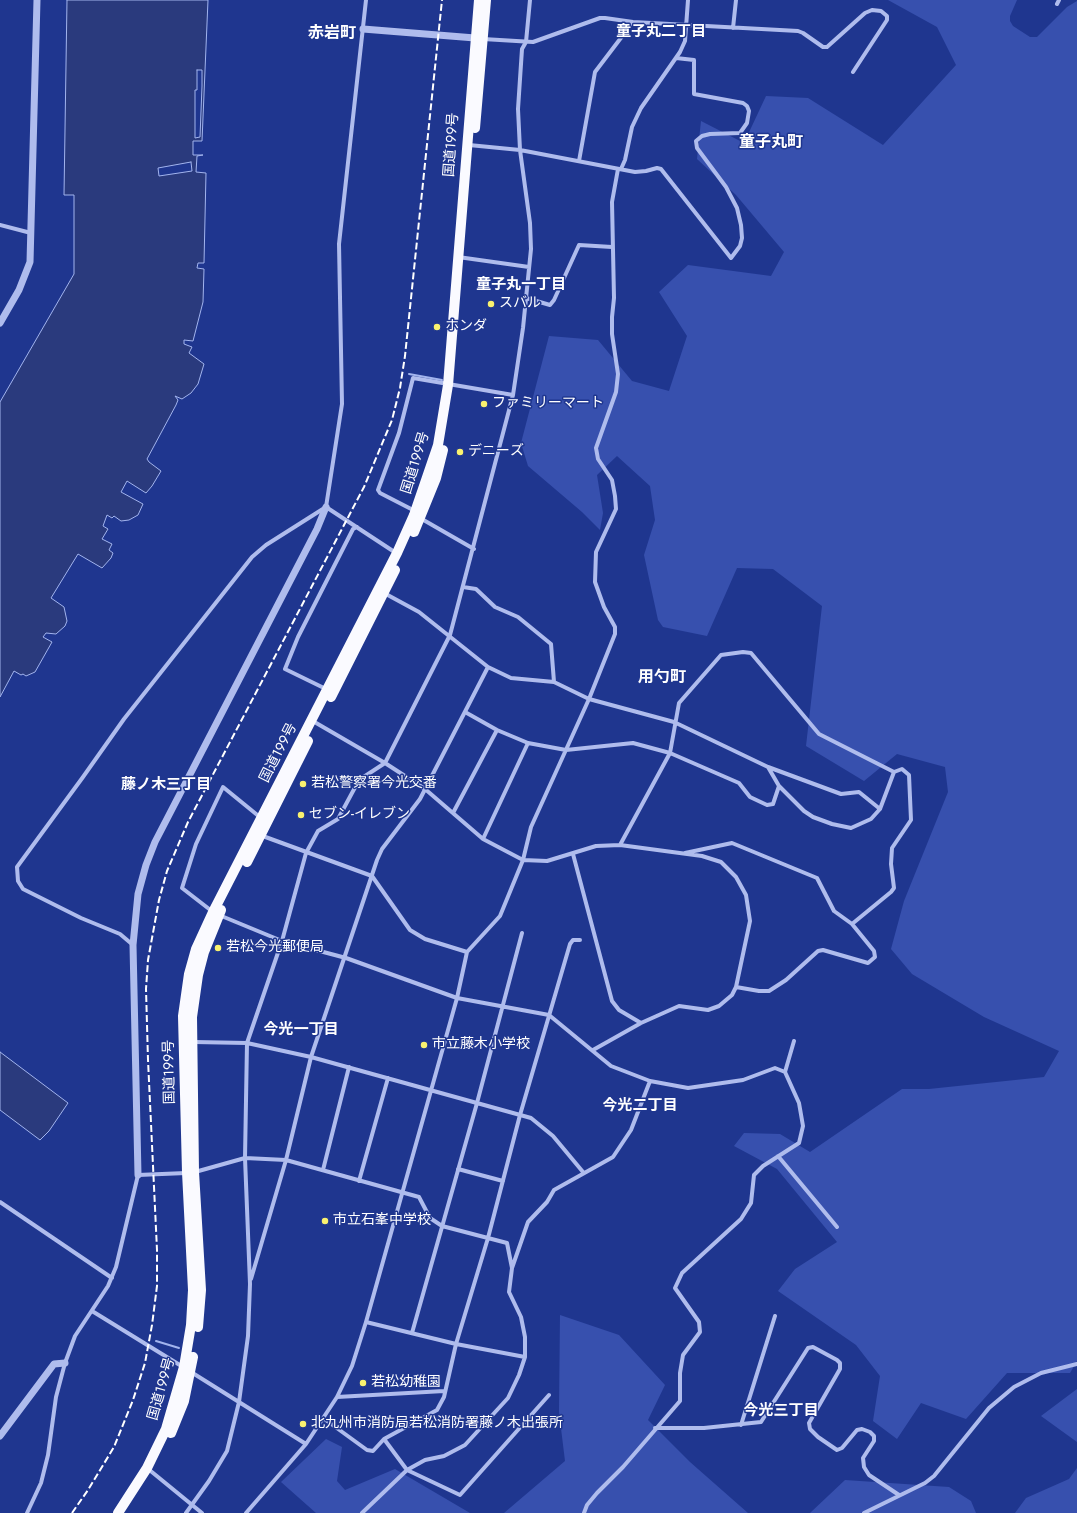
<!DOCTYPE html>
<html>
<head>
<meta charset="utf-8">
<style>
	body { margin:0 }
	canvas { display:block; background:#1f368f }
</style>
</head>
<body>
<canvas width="1077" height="1513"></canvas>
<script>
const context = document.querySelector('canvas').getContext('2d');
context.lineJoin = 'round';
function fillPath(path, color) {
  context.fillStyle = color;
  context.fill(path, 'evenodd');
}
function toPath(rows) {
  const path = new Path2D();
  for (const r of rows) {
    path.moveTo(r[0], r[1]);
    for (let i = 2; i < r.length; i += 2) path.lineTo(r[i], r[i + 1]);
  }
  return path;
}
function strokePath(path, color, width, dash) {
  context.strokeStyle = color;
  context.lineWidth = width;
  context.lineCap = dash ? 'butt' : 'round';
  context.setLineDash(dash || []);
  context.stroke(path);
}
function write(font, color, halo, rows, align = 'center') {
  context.font = font + ' Jost,"Noto Sans JP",sans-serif';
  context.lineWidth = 3;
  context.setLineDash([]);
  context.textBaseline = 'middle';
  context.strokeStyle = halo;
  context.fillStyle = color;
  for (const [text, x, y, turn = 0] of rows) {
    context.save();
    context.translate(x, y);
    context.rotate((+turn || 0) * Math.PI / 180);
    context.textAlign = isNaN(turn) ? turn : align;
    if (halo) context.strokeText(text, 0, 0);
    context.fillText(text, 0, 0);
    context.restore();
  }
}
fillPath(toPath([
	[888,0,1017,0,1010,16,1010,21,1013,26,1030,37,1037,37,1067,7,1077,1,1077,1361,1070,1373,1007,1373,966,1419,921,1403,897,1439,873,1421,880,1376,856,1345,778,1291,795,1269,837,1242,777,1169,734,1146,744,1133,780,1134,810,1152,902,1089,929,1089,1044,1077,1059,1051,984,1017,912,974,891,949,904,901,948,792,945,767,897,754,864,781,806,746,822,606,773,569,737,568,707,636,663,627,658,620,644,555,655,520,650,486,617,456,597,475,603,513,600,530,582,512,528,466,521,443,549,336,598,340,632,381,669,391,687,336,659,292,688,265,771,276,784,252,736,195,697,159,701,121,744,143,766,96,808,98,883,145,956,65,937,27],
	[560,1315,619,1335,665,1385,648,1420,690,1462,748,1513,504,1513,565,1461,559,1412],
	[1077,1389,1077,1442,1041,1416],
	[326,1439,342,1447,337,1481,345,1490,395,1469,470,1513,316,1513,281,1482],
	[1077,1468,1077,1513,1015,1513,1026,1498,1069,1479],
	[845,1480,949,1487,971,1501,976,1513,810,1513]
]), '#3750ae');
const water = toPath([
	[67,0,208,0,202,141,193,141,193,155,203,155,197,156,196,172,206,173,204,263,198,263,197,268,204,269,203,302,193,341,184,340,184,344,192,347,189,353,204,364,198,384,191,393,182,399,175,396,178,400,176,405,147,459,149,462,161,471,152,486,146,493,127,481,121,492,143,504,138,515,129,520,121,521,114,516,112,518,107,515,103,526,108,529,102,539,112,544,109,550,113,553,111,558,102,568,78,554,51,598,64,607,67,621,65,626,56,634,46,633,43,637,52,642,35,672,26,676,23,674,21,675,14,671,0,697,0,402,74,274,74,195,64,195,67,0],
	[197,70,202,70,202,86,200,137,195,138,195,90,197,90,197,70],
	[191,162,192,171,159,176,158,168,191,162],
	[0,1052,68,1103,49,1131,40,1140,0,1110,0,1052]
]);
fillPath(water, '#2a3a7d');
strokePath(water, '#a2b4ee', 1);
strokePath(toPath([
	[409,374,442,380],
	[156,1341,179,1348]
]), '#a2b4ee', 2);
strokePath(toPath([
	[1057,4,1059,0],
	[733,28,736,0],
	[483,39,533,42,600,18,605,18,633,22,798,31,803,33,823,47,827,47,865,13,872,10,881,11,887,16,887,20,853,72],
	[469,145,520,150,635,172,646,171,657,168,661,169,731,258,740,246,742,238,741,225,737,208,726,187,697,148,696,141,702,136,710,134,740,133,747,123,749,111,747,106,743,103,694,94,694,60,676,58],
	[579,161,595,72,633,22],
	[621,169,625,160,632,127,641,108,680,52,685,41,688,0],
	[0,225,31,233],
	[458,257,529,267],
	[526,298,550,305,554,300,579,245,612,247],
	[326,507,342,404,339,244,366,0],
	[326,507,396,553],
	[415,511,380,493,378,490,399,433,413,378,513,395],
	[420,518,474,549],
	[463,587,476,589,495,607,518,617,551,644,554,682],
	[384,593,419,612,488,667,511,678,554,682,589,699,674,722,768,767,841,794,859,792,880,809],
	[326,689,285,669,298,637,353,529,357,527],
	[465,712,497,730,528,743,566,750,633,743,670,753,739,783,750,797,767,805,773,804,779,786],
	[311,720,385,763,425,789,483,839,523,860,547,861,596,846,620,845,702,856,721,862,736,877,746,895,750,921,736,987,732,995,719,1006,708,1010,679,1006,641,1023,593,1050],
	[768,767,779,786,804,811,813,817,832,824,851,828,871,819,880,809,894,772],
	[453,813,497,730],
	[260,835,372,876,410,930,425,939,467,952],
	[483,839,528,743],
	[620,845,670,753,679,703,721,655,743,652,751,653,819,734,894,772,902,769,909,775,911,820,892,848,891,864,894,888,891,892,852,924],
	[685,853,732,843,817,878,834,911,852,924,874,951,875,957,868,963,823,950,818,951,786,980,769,991,759,991,736,987],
	[573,854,612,1001,619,1010,641,1023],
	[213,912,182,888,196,844,223,787,261,818],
	[219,915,282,941,346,958,457,998,549,1015,611,1066,650,1081,688,1088,743,1080,775,1068,785,1072],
	[133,945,120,934,81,918,23,889,18,881,17,867,83,777,124,719,252,557,266,545,326,507],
	[194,1042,247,1043,311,1057,531,1118,553,1136,583,1172],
	[778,1156,837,1227],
	[458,1169,503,1181],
	[323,1170,349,1067],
	[195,1172,245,1158,286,1160,419,1197,430,1218,442,1226,507,1243,512,1268],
	[359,1181,388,1078],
	[0,1202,112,1278],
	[251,1279,286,1160,311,1057,377,860,382,849,420,799,488,667],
	[92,1311,183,1367],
	[366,1322,456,1344,525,1357],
	[412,1333,477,1103,522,933],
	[191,1372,306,1444],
	[337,1397,444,1391],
	[323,1418,367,1450,373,1451,384,1439,437,1410,444,1397,456,1344,488,1238,520,1115,570,944,573,940,580,940],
	[741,1425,775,1316],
	[655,1428,704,1428,761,1422,808,1348,813,1347,837,1360,840,1363,840,1369,809,1423,810,1429,818,1437,837,1450,842,1448,857,1430,862,1429,870,1432,874,1436,874,1441,863,1458,864,1467,869,1475,899,1495],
	[384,1439,407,1470,460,1495,549,1395],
	[147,1468,202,1513],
	[27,1513,41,1483,48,1455,56,1397,65,1363,75,1336,108,1286,116,1267,138,1175,186,1173],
	[186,1513,209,1481,227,1451,239,1402,248,1336,250,1284,245,1158,247,1043,282,941,306,853,318,831,338,819,359,780,385,763,450,635,513,395,523,328,531,249,530,223,520,150,518,109,522,49,526,42,530,0],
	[246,1513,306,1444,337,1397,352,1366,366,1322,457,998,467,952,500,916,523,860,531,827,589,699,615,634,615,627,604,607,595,582,596,552,616,509,615,496,612,480,598,459,596,448,616,392,618,374,612,334,612,317,614,298,612,202,618,169],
	[362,1513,407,1470,425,1460,444,1456,465,1445,508,1398,519,1375,525,1357,525,1337,521,1317,509,1292,512,1268,528,1222,547,1202,554,1190,613,1157,631,1130,650,1081],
	[584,1513,587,1505,597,1493,623,1467,680,1401,680,1373,683,1355,700,1332,699,1322,675,1288,682,1273,741,1219,751,1203,754,1175,763,1166,799,1143,803,1126,799,1103,785,1072,794,1041],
	[864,1513,925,1483,934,1476,989,1408,1014,1387,1041,1373,1077,1364]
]), '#afbced', 4);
strokePath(toPath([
	[363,29,475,38],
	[0,323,19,290,30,262,37,0],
	[138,1175,133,945,138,894,146,865,155,842,317,529,326,507],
	[0,1436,54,1364,65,1363]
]), '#afbced', 7);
strokePath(toPath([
	[475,128,486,0],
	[414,532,436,478,443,450],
	[331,697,395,570],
	[247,862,308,741],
	[198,1327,201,1290,194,1172,192,1017,198,975,204,952,221,910],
	[171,1433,184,1401,193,1357],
	[118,1513,147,1468,166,1429,184,1367,191,1325,193,1290,187,1172,183,1016,189,974,196,949,213,912,397,553,414,515,438,445,448,385,479,0]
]), '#fafaff', 10);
strokePath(toPath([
	[72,1513,88,1490,114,1447,133,1400,145,1363,152,1325,157,1286,157,1250,148,1060,146,989,148,960,159,900,167,871,188,822,364,487,392,420,400,388,405,356,442,0]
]), '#fff', 2, [7, 3]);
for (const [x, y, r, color] of [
	[491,304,4,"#faf26f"],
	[437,327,4,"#faf26f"],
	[484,404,4,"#faf26f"],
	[460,452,4,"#faf26f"],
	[303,784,4,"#faf26f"],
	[301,815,4,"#faf26f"],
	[218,948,4,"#faf26f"],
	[424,1045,4,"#faf26f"],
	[325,1221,4,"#faf26f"],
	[363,1383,4,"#faf26f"],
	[303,1424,4,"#faf26f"]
]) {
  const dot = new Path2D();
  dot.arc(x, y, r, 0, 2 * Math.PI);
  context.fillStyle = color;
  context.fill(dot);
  strokePath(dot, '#1f368f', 1.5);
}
write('14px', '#fff', '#1f368f', [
	["国道199号",452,145,-86],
	["国道199号",416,463,-73],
	["国道199号",279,753,-63],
	["国道199号",170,1072,-91],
	["国道199号",162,1389,-74]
]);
write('14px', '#fff', '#1f368f', [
	["スバル",499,304],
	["ホンダ",445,327],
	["ファミリーマート",492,404],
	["デニーズ",468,452],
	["若松警察署今光交番",311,784],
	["セブン-イレブン",309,815],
	["若松今光郵便局",226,948],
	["市立藤木小学校",432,1045],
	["市立石峯中学校",333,1221],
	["若松幼稚園",371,1383],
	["北九州市消防局若松消防署藤ノ木出張所",311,1424]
], 'left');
write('bold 15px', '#fff', '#1f368f', [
	["童子丸二丁目",661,32],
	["童子丸一丁目",521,285],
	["藤ノ木三丁目",166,785],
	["今光一丁目",301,1030],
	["今光二丁目",640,1106],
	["今光三丁目",781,1411]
]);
write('bold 16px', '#fff', '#1f368f', [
	["赤岩町",332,34],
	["童子丸町",771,143],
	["用勺町",662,678]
]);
</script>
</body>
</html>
